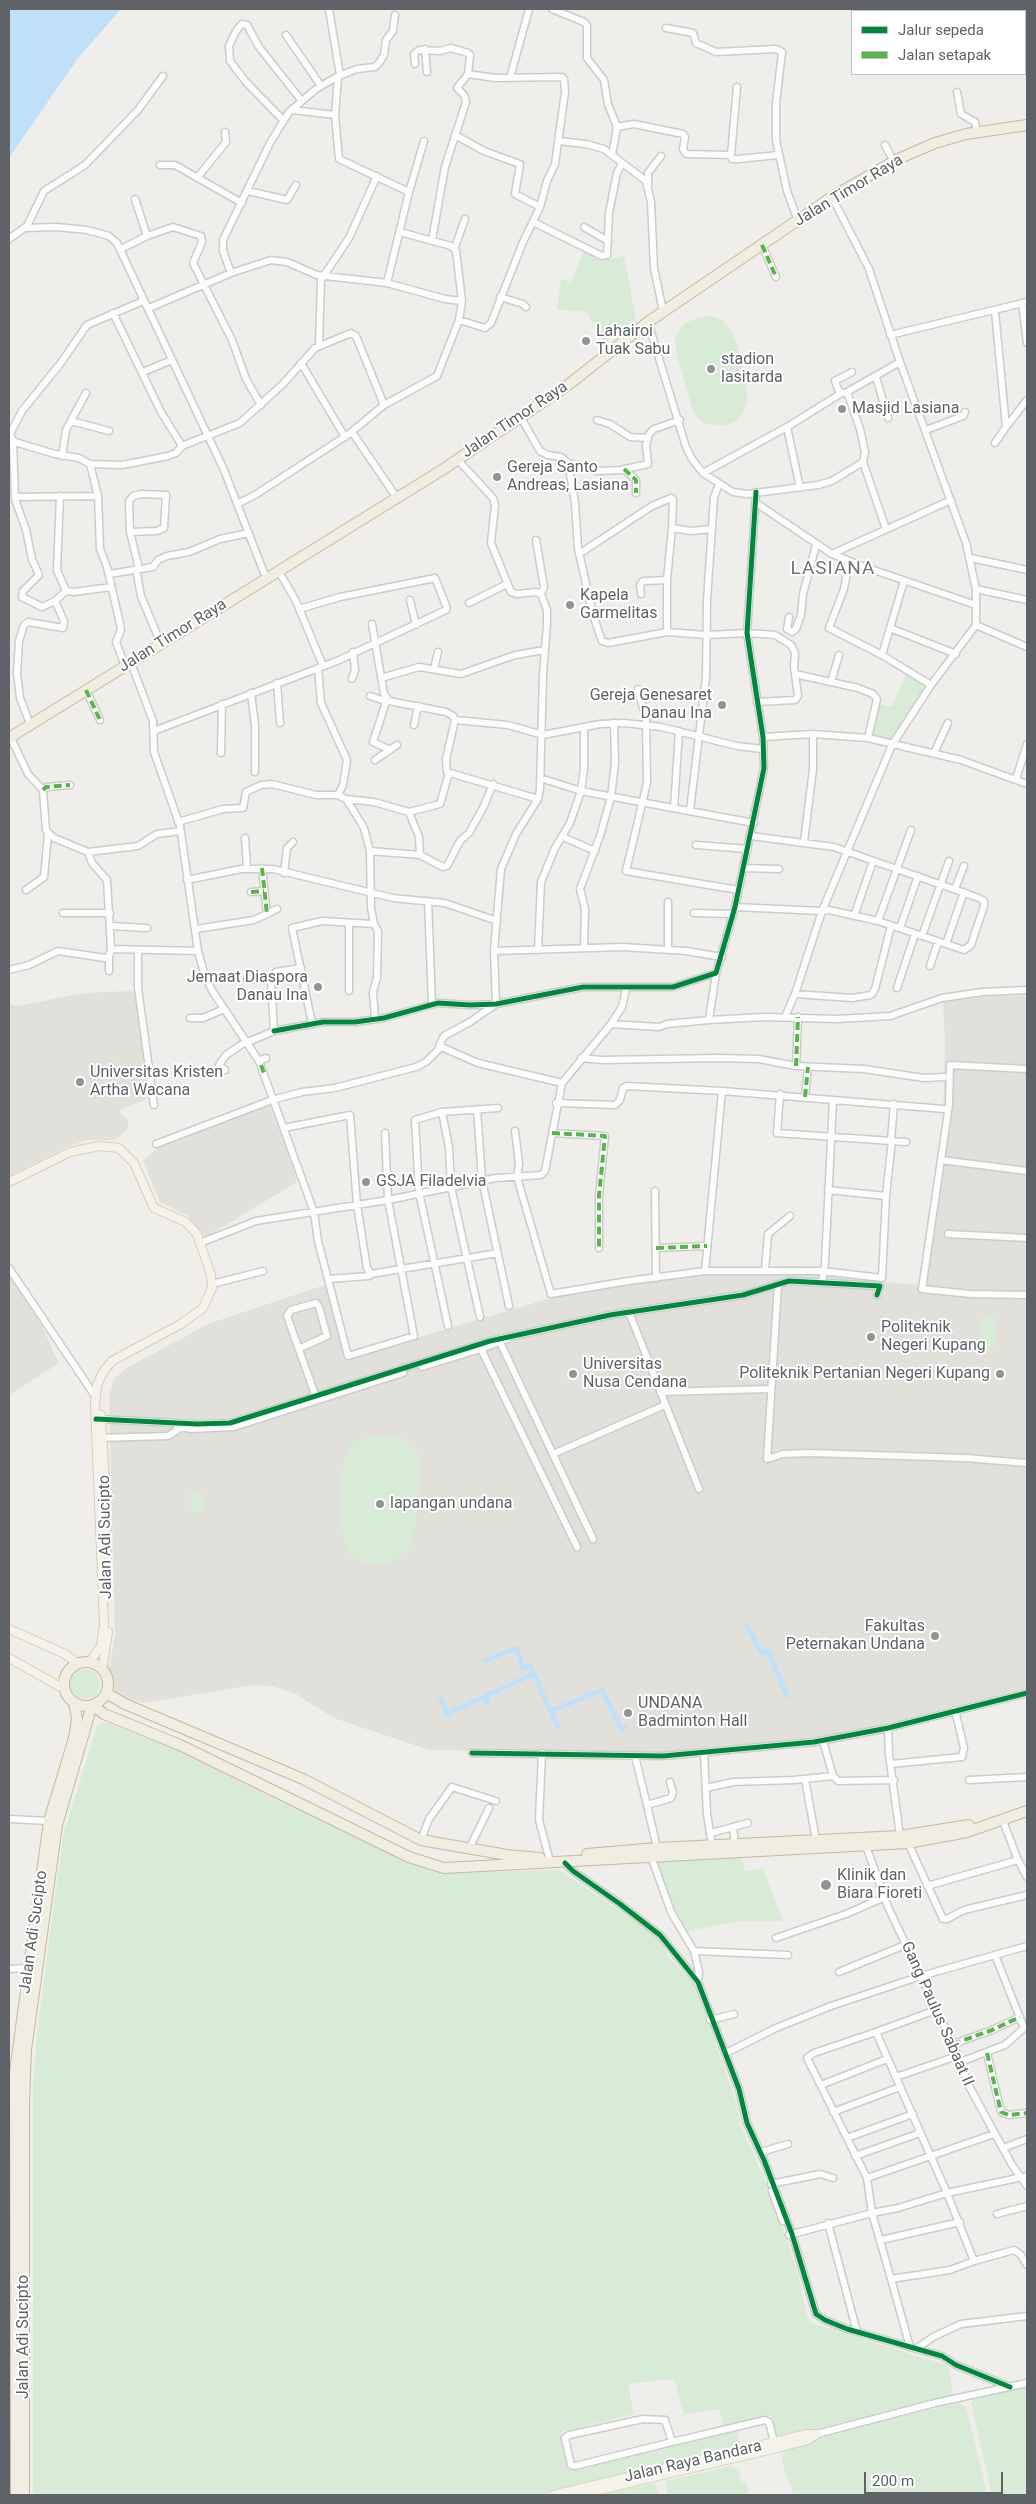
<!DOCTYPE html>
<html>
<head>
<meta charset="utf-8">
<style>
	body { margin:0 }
	#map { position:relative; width:1036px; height:2504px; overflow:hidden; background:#efeeea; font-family:Roboto,sans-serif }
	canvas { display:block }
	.frame { position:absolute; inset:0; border:10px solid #5f6368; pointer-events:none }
	.legend { position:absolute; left:851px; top:10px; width:175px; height:65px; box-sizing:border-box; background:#fff; border:1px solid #bfc1c3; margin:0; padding:6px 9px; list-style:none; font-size:15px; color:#5f6368 }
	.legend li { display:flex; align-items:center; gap:10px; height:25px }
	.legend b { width:25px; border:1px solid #bfc1c3 }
	.scale { position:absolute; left:864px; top:2472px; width:139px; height:22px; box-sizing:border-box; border:2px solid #5f6368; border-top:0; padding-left:6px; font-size:15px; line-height:18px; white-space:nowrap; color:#5f6368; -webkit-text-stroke:4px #fff; paint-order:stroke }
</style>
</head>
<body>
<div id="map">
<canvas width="1036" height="2504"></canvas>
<div class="frame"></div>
<ul class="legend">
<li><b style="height:6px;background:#00873e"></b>Jalur sepeda</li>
<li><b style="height:6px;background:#58b549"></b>Jalan setapak</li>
</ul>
<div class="scale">200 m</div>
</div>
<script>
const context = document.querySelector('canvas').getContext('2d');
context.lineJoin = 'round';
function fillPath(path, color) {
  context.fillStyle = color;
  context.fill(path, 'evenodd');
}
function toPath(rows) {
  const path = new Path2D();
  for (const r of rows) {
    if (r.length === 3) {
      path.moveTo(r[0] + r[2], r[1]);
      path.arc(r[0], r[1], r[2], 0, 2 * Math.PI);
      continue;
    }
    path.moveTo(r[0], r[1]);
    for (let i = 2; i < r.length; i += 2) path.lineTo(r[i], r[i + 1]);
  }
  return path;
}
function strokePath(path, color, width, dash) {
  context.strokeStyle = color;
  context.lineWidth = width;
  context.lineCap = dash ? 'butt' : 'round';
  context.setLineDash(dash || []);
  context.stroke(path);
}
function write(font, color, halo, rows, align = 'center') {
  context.font = font + ' Roboto,sans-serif';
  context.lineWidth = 4;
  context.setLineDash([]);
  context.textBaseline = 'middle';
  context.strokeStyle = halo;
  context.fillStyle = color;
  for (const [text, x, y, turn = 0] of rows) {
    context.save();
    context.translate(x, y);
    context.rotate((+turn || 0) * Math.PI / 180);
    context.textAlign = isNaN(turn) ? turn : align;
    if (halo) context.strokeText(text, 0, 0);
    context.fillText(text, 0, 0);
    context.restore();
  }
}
fillPath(toPath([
	[130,991,137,993,151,1089,145,1100,120,1109,121,1114,128,1120,128,1129,115,1140,88,1140,66,1147,9,1176,9,1004,17,1006,85,993],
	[988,995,1027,996,1027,1688,906,1721,792,1743,727,1745,676,1753,627,1754,429,1750,334,1718,296,1694,275,1687,254,1685,143,1703,118,1695,112,1687,108,1673,115,1635,109,1396,114,1379,125,1369,208,1324,325,1285,345,1359,551,1298,597,1288,691,1275,736,1273,816,1275,918,1285,943,1122,945,1040,943,1002],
	[269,1104,292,1163,297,1182,206,1237,187,1215,160,1202,143,1161,157,1148,196,1131],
	[9,1271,39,1320,59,1363,9,1395]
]), '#e2e0da');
fillPath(toPath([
	[584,250,607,260,624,256,636,320,604,342,586,311,557,310,561,279,571,282],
	[708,316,722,320,730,329,738,347,747,393,747,402,743,413,736,421,723,426,704,423,694,414,676,352,675,339,680,329,687,322],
	[906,675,926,686,890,740,870,735,878,704,892,707],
	[981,1317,996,1317,996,1349,980,1349],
	[375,1436,400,1437,418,1450,419,1498,412,1545,403,1555,390,1563,371,1565,357,1560,346,1549,342,1532,341,1489,343,1462,350,1448,357,1440],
	[202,1491,205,1511,192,1513,190,1493],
	[85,1684,15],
	[101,1723,107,1723,171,1747,278,1801,359,1836,406,1862,440,1873,559,1870,657,1936,670,1959,695,1984,736,2101,741,2126,773,2199,798,2274,807,2316,812,2323,946,2365,949,2370,953,2396,777,2439,771,2415,724,2426,719,2409,684,2414,674,2379,628,2384,634,2414,561,2432,568,2469,737,2430,741,2447,539,2495,33,2495,33,2083,38,2025,63,1836,97,1726],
	[741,1856,745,1871,763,1869,783,1921,742,1921,682,1932,656,1861],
	[1027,2387,1027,2495,992,2495,971,2403,977,2397],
	[958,2403,964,2406,967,2410,987,2495,794,2495,782,2462,783,2454,787,2450,809,2444,827,2433],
	[731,2466,738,2470,741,2481,746,2483,749,2495,668,2495,665,2481],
	[652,2483,656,2485,659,2495,601,2495]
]), '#d8ebd6');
fillPath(toPath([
	[9,9,121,9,78,58,9,158]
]), '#bfe0f9');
strokePath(toPath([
	[747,1625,761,1653,768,1651,787,1696],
	[485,1661,516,1648,523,1668,530,1666,558,1727],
	[441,1699,447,1714,486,1696],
	[488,1703,486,1696,533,1674],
	[552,1711,602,1690,621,1729,626,1727]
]), '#bfe0f9', 5);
const minor = toPath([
	[552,9,584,22,587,25,587,58,604,80,608,104,617,127,612,155],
	[666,28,693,33,696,43,716,52,776,49,782,52,776,104,776,140,787,191,798,221],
	[1025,31,1027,30],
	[286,35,321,86],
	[425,49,427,72],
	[415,64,414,54,419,50,440,51,451,48,468,53,470,55,468,74,457,88,464,95,466,102,445,167,432,240],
	[339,76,357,69,375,67,379,63,384,55,386,40,393,31,395,15],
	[338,77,335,115,339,159,409,192],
	[510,78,529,9],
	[957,92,961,114,975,122,977,132],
	[292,110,335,115],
	[283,120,246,82,230,61,229,46,236,31,242,24,247,25,259,47,301,100],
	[617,127,634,124,683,134,685,137,683,149,686,154,731,155,732,159,738,159,778,155],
	[455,135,484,151,520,164,515,194,540,207],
	[559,141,586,144,604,149,646,181,651,202,654,268,663,311],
	[885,145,894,162],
	[731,155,737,87],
	[160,165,175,165,242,203],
	[197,178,226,142,225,132],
	[648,185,648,173,661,156],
	[248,191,287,200,296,185],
	[533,222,602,256,607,255,609,213,617,173,622,163],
	[584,227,608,241],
	[25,228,56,227,87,230,109,236,117,243,224,470,266,578],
	[147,236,173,227,201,236,202,242,193,263,232,340,246,379,261,405],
	[9,239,27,226,44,191,85,165,138,110,163,76],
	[762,245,776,277],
	[455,247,465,219],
	[121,249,147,236,135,199],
	[231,273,223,251,223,240,270,143,289,112,316,89,340,75,329,9],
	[387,283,409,192,424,141],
	[500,297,523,304,526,307],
	[1022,303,1027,343],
	[149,308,231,273,271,260,287,262,317,275,387,283,445,299,462,301],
	[995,311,1006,427,1027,400],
	[113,313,161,412,182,446],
	[459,320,485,328,491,323,523,242,540,207,547,181,555,164,565,92,564,79,562,77,495,78,468,74],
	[648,322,686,447,692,459,703,473,733,492,747,494,818,485,832,481,863,462,865,452,860,429,847,392,900,362],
	[890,335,1027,302],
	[319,345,321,280,349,238,377,176],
	[301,363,345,437],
	[143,372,172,360],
	[876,377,888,418],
	[843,393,839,392,835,381,852,372],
	[520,416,540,451,548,455,561,457,568,463,575,503,578,548,593,615,602,641,608,643,667,632,706,635,747,633,775,635,791,645,795,653,794,667,798,696,795,700,757,702],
	[597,420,610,424,630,437,647,438],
	[71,421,109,431],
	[787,427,800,488],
	[926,430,963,416,965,412],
	[352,432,397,498],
	[13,441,15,497,98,496],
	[995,443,1006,427],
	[62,456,66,430,86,393],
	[457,459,493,498,495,505,491,543,511,592,517,594,536,592,541,594,547,610,547,624,543,674,540,789,538,799,516,834,501,869,494,951,496,1004,470,1022,444,1036,439,1046,478,1063,562,1083],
	[863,462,886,529],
	[568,463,598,471,621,470,648,464,646,445,649,434,654,429,680,420],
	[90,464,122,465,168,456,176,453,182,446,240,423,283,384,315,348,351,333,356,336,384,405],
	[90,464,79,458,55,454,18,443,13,441,10,434,22,411,60,364,87,325,143,301],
	[90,464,98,496,100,549,107,567,120,624,121,630,116,642,125,666],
	[624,469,636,480,636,493],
	[703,473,787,427,840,394],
	[60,496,57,570,66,591,74,592,111,587],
	[15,499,26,530,32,559,39,575,23,591,22,597,42,607,55,601,66,591],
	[756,503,832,554,862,566,976,605],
	[237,504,255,495,349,434,384,405,437,376,459,320,462,301,456,251,451,246,400,232],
	[130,532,157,531,164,528,166,495,141,494,133,496,129,501,130,532,139,569],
	[536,540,544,587,541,594],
	[579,554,652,506,671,498,673,499,672,528],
	[832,554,951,500],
	[971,558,1027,570],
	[849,561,844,589,829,628,882,655,931,685],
	[136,569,141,596,161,644],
	[278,570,296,601,323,666],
	[109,574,153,567,158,560,167,556,189,552,220,539,249,533],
	[976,589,1027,600],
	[641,594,640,585,643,581,667,580,672,528,691,531,712,529],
	[410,600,416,625],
	[469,603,507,584],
	[789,617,787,629,792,632,796,629,801,615,803,594,816,545],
	[372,624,384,694,389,701,446,712,453,716,455,720,508,725,543,735,600,724,624,723,661,727,737,746,763,749],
	[976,625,1027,647],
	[890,628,956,654],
	[667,632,667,580],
	[839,655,831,682,858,688,873,694,877,699,868,738],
	[882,655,904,581],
	[131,663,153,721,154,752,180,826,198,951,205,976,213,992,259,1061,266,1058],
	[318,668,321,703,347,760,343,785,338,795,346,799,353,810,364,828,370,851,371,908,374,924,378,931,377,978,373,992,375,1019],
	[434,669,438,652],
	[795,674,831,682],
	[381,678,419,667,461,674,515,655,545,650],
	[352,679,355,670,353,652],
	[277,683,280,723],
	[638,689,646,719,647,783,626,871,738,890],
	[86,690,100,720],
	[251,693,255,725,255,772],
	[370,696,385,701],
	[387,699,373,742,390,750],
	[455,720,446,759,447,772,538,799],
	[30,724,20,698,17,673,19,641,24,625,28,622,63,628,64,621,55,601],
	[414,725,418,706],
	[154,731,337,661,446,610,447,608,435,578,340,597,299,609],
	[10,736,28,774,43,790,46,830,54,838,88,852,138,846,157,834,180,831],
	[763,737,813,734,868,738,961,760,1027,784],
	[221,753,222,704],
	[934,753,948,723],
	[375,760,397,745],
	[540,778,581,791,754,823],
	[1016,779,1027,744],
	[43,790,46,787,70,785],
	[346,799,374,802,409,812,419,837,420,855],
	[674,808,679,731],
	[690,810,706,678,707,600,714,497,719,484],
	[409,812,440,804,449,773],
	[178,822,223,809,243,808,246,792,261,785,272,784,316,795,338,795],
	[563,837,595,851],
	[245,838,247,868],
	[804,842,813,769,813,734],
	[696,845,748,849],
	[370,851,420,855,443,867,447,866,460,841,469,833,483,808,493,784],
	[88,852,92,863,107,880,111,949,198,951],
	[262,868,267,914],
	[743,868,779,869],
	[284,873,287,848,293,842],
	[187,880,241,869,273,869,393,898,445,903,497,921],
	[955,889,964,866],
	[26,890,44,877,48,834],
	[251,892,264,891],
	[428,901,432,1004],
	[668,902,668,949],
	[735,907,822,911,829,910,878,921,964,950,971,945,984,906,984,901,979,898,834,847,751,836],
	[63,913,110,913],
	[694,913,733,914],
	[854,916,873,861],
	[878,921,911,830],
	[349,923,349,991],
	[110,926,147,928],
	[900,928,918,876],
	[196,929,254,920,277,909],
	[922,936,949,861],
	[946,944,964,892],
	[584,947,585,909,580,889,600,836,611,797,615,763,614,723],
	[138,950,138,988,154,1105],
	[538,950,541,882,555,848,570,823,581,791,584,768,584,727],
	[494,951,623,947,686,951,722,957],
	[930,966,938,942],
	[9,970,29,965,58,951,105,958,109,957,111,949],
	[109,971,109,957],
	[716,973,709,1020,765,1017,837,1019,890,1016,942,998,982,992,1027,990],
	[247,979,271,979,274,1031,248,1042],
	[271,979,276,972,301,968],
	[897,988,915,934],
	[795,994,852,998,871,995,875,989,891,926],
	[785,1017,795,994,822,911,892,745,931,685,976,625,976,589,966,543,900,362,869,269,832,197],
	[190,1018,203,1018,224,1009],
	[312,1023,292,928,322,921,374,924],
	[611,1024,659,1027,667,1024,709,1020],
	[274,1031,323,1022,355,1022,384,1018,438,1003,470,1005,496,1004,583,987,673,987,716,973,735,907,764,768,763,737,747,633,756,492],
	[581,1058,602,1060,718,1058,759,1059,796,1066,864,1069,924,1078,944,1077],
	[259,1061,314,1212,318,1241,348,1356,414,1336,388,1200,385,1133],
	[796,1066,798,1017],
	[1027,1069,950,1065,949,1105,922,1289,971,1294,1027,1295],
	[225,1070,219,1065,226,1055,247,1041],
	[780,1094,777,1133,906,1142],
	[805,1097,808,1067],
	[556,1103,615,1105,620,1100,623,1088,627,1086,722,1091],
	[477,1109,482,1180,509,1306],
	[442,1112,449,1147,451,1187,480,1317],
	[284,1128,350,1115,357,1205,367,1268,371,1274,498,1253],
	[515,1131,519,1164,517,1177,551,1294,628,1281,705,1271,822,1271,882,1278,886,1196,892,1140],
	[552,1133,605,1136,599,1196,599,1248],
	[891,1140,894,1104],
	[156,1144,272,1100,302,1092,335,1088,416,1067,426,1062,440,1048],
	[941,1160,1027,1171],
	[828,1190,886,1196],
	[655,1191,656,1278],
	[948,1234,1027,1238],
	[200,1243,256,1221,388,1200,496,1178,541,1175,545,1171,562,1083,611,1024,622,1007,626,989],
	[656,1248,707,1246],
	[9,1268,95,1396],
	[765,1270,768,1234,790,1216],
	[705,1271,722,1091,944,1109],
	[328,1279,369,1276,371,1274],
	[822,1282,825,1263,833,1100],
	[212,1284,263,1271],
	[778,1285,767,1459,783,1454,810,1453,965,1458,1027,1463],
	[629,1312,699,1489],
	[448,1326,419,1192,415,1120,442,1112,498,1108],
	[499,1340,593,1539],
	[300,1348,327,1336,319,1307,316,1303,291,1310,287,1316,317,1400],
	[481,1349,577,1547],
	[422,1367,481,1349,507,1339],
	[660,1392,771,1389],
	[98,1419,197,1424,230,1423,490,1341,610,1315,743,1295,789,1281,880,1286,877,1295],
	[177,1426,191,1429,234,1427,403,1373],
	[98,1438,168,1436,182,1427],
	[553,1454,665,1405],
	[888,1728,889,1754,900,1836],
	[823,1741,833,1776,838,1781,894,1780],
	[472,1753,663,1756,814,1742,888,1728,1027,1693],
	[542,1753,539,1820,549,1858],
	[704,1753,707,1814,712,1845],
	[635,1756,647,1805],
	[891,1764,962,1757,964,1748,955,1710],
	[805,1779,816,1840],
	[969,1780,1027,1777],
	[706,1788,733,1782,794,1780,833,1776],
	[9,1819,49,1821],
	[1003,1821,1018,1860,1027,1877],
	[733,1828,735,1844],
	[711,1833,748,1823],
	[421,1840,429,1819,452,1787,496,1801],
	[908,1843,943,1919,947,1919,964,1910,1027,1895],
	[866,1846,888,1907,952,2042,969,2086,1012,2165,1027,2186],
	[657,1848,647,1805,671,1798,673,1792,670,1782],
	[469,1849,489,1808],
	[651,1856,671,1912,694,1951,788,1955],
	[565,1863,573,1871,620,1904,660,1935,698,1982,739,2089,747,2123,764,2160,792,2234,816,2314,825,2320,847,2329,942,2356,956,2365,1010,2387],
	[927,1886,1018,1860],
	[776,1938,846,1914,885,1897],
	[694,1951,699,1972,698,1984],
	[995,1955,1027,1946],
	[9,1969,28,1968],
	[839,1972,905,1945],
	[710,2020,734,2014],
	[876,2032,814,2053,807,2058,867,2178,872,2213,898,2208,947,2193,876,2032,936,2010],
	[953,2044,992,2030,1020,2017],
	[726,2053,776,2028,831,2006,921,1976,995,1955,1024,2028,1005,2045,960,2062],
	[987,2053,1001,2112,1009,2115,1027,2113],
	[896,2077,957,2056],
	[821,2085,887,2059],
	[833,2112,900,2087],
	[847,2138,913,2114],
	[1003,2148,1027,2139],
	[761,2152,788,2144],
	[855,2156,920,2133],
	[867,2178,994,2134],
	[771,2184,820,2174,833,2178],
	[772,2191,783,2221],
	[997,2214,1027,2206],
	[828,2223,857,2332],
	[789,2235,872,2213,891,2279,950,2270,974,2261,947,2193,1027,2176],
	[881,2240,960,2222],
	[974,2261,1014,2250,1020,2254,1027,2265],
	[891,2279,910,2347],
	[916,2349,933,2337,961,2324,1027,2316],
	[817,2434,935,2403,1027,2383],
	[672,2442,665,2420,643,2419,569,2435,565,2438,571,2465,575,2466,672,2442,765,2420,769,2422,774,2442]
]);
const major = toPath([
	[9,1182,70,1152,99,1146,119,1148,134,1163,154,1208,186,1222,197,1234,211,1275,212,1288,203,1308,181,1324,112,1361,103,1372,97,1385,95,1405,104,1624,101,1646,89,1663],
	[101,1415,106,1500,107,1570],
	[9,1629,65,1654,78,1664],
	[9,1658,64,1689],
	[102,1670,108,1632],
	[553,2495,807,2434,817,2434],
	[578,2495,777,2448,808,2440,817,2434]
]);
const highway = toPath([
	[9,738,442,470,568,385,648,322,832,197,898,159,935,143,966,134,1027,125],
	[86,1684,22],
	[106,1693,125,1704,303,1779,421,1840,507,1855,540,1858],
	[93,1705,104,1714,180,1745,409,1857,444,1868,908,1843,967,1832,1027,1811],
	[587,1854,657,1848,900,1836,969,1825],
	[16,2495,15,2072,49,1821,74,1738,77,1719,74,1703],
	[24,2495,24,2103,26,2050,57,1825,92,1705]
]);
strokePath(minor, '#cbcccc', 9);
strokePath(major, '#d7ceb8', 10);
strokePath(highway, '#c8b996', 12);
strokePath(minor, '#fdfcfc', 6);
strokePath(major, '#f4f2e9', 8);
strokePath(highway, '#f0ede3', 10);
strokePath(toPath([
	[762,245,776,277],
	[624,469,636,480,636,493],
	[86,690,100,720],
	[43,790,46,787,70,785],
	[262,868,267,914],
	[251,892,264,891],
	[261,1065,265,1076],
	[796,1066,798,1017],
	[805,1097,808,1067],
	[552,1133,605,1136,599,1196,599,1248],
	[656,1248,707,1246],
	[953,2044,992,2030,1020,2017],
	[987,2053,1001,2112,1009,2115,1027,2113]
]), '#58b549', 4, [8, 4]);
strokePath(toPath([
	[274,1031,323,1022,355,1022,384,1018,438,1003,470,1005,496,1004,583,987,673,987,716,973,735,907,764,768,763,737,747,633,756,492],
	[96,1419,197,1424,230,1423,490,1341,610,1315,743,1295,789,1281,880,1286,877,1295],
	[472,1753,663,1756,814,1742,888,1728,1027,1693],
	[565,1863,573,1871,620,1904,660,1935,698,1982,739,2089,747,2123,764,2160,792,2234,816,2314,825,2320,847,2329,942,2356,956,2365,1010,2387]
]), '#00873e', 5);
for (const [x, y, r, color] of [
	[586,341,5,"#919496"],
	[711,369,5,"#919496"],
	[842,409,5,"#919496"],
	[497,477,5,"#919496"],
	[570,605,5,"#919496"],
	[722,705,5,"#919496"],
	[318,987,5,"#919496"],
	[80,1082,5,"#919496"],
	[366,1182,5,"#919496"],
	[871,1337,5,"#919496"],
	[573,1374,5,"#919496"],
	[1000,1374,5,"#919496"],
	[380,1504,5,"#919496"],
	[935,1636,5,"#919496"],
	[628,1713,5,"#919496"],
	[826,1885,6,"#919496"]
]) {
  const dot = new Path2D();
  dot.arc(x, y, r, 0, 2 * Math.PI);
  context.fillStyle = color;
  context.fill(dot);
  strokePath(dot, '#fff', 2);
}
write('16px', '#5f6368', '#fff', [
	["Jalan Timor Raya",849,191,-31],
	["Jalan Timor Raya",515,420,-34],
	["Jalan Timor Raya",173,636,-32],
	["Jalan Adi Sucipto",106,1537,-91],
	["Jalan Adi Sucipto",34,1932,-82],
	["Gang Paulus Sabaat II",937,2014,66],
	["Jalan Adi Sucipto",24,2337,-90],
	["Jalan Raya Bandara",693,2462,-13]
]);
write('16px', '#5f6368', '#fff', [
	["Lahairoi",596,332],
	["Tuak Sabu",596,350],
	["stadion",721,360],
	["lasitarda",721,378],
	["Masjid Lasiana",852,409],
	["Gereja Santo",507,468],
	["Andreas, Lasiana",507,486],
	["Kapela",580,596],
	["Garmelitas",580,614],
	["Gereja Genesaret",712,696,"right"],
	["Danau Ina",712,714,"right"],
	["Jemaat Diaspora",308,978,"right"],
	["Danau Ina",308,996,"right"],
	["Universitas Kristen",90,1073],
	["Artha Wacana",90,1091],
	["GSJA Filadelvia",376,1182],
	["Politeknik",881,1328],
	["Negeri Kupang",881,1346],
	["Universitas",583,1365],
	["Nusa Cendana",583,1383],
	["Politeknik Pertanian Negeri Kupang",990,1374,"right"],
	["lapangan undana",390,1504],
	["Fakultas",925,1627,"right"],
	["Peternakan Undana",925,1645,"right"],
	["UNDANA",638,1704],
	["Badminton Hall",638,1722],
	["Klinik dan",837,1876],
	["Biara Fioreti",837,1894]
], 'left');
context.letterSpacing = '1px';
write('19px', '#70757a', '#fff', [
	["LASIANA",833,569]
]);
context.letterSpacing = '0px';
</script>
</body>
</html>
